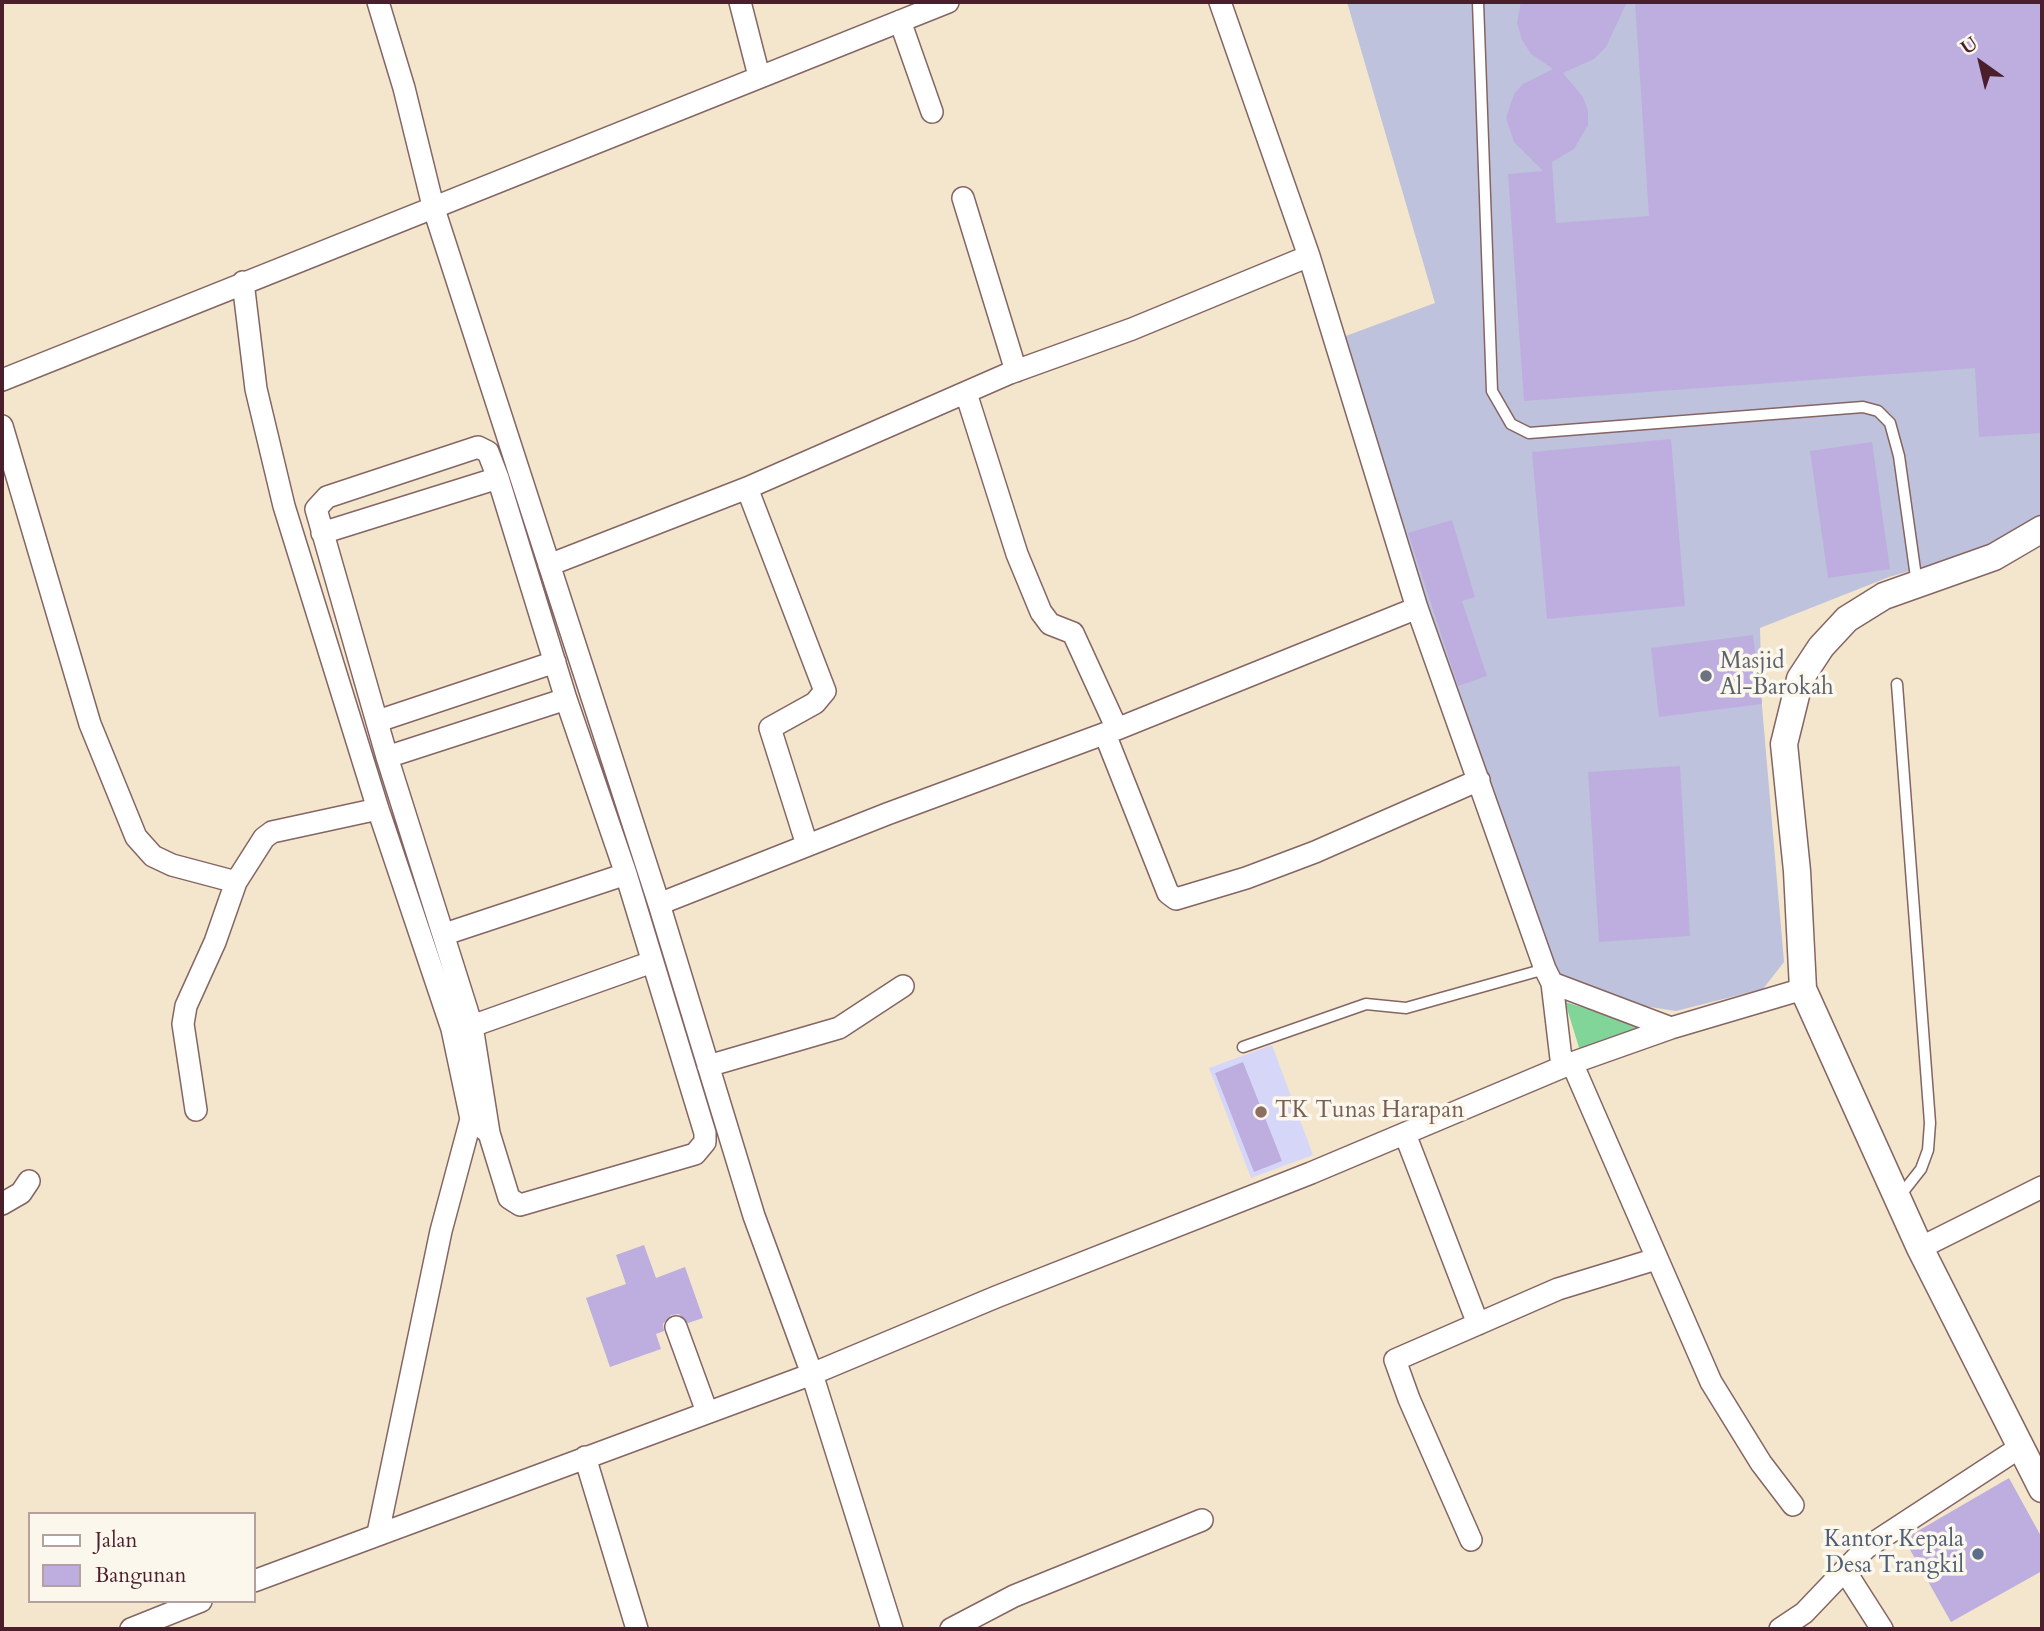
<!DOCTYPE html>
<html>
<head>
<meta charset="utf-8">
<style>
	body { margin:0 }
	#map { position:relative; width:2044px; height:1631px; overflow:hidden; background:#f3e6cc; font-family:Cardo,serif }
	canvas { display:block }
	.frame { position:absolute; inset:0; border:4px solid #4a1f2b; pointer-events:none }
	.legend { position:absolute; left:28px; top:1512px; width:228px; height:91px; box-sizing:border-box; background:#fbf7ec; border:2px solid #b4a19f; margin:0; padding:9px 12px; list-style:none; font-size:21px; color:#4a1f2b }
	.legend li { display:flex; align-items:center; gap:14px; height:35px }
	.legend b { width:35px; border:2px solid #b4a19f }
	.north { position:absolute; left:1946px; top:28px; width:70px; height:70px; -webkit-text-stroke:5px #fbf7ec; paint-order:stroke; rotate:326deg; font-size:19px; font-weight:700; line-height:28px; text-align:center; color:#4a1f2b }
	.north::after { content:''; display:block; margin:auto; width:24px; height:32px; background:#4a1f2b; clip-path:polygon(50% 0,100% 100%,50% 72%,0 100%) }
</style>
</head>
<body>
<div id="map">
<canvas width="2044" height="1631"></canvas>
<div class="frame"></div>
<ul class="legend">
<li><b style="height:9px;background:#fff"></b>Jalan</li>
<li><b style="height:19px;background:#beaedf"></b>Bangunan</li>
</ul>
<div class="north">U</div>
</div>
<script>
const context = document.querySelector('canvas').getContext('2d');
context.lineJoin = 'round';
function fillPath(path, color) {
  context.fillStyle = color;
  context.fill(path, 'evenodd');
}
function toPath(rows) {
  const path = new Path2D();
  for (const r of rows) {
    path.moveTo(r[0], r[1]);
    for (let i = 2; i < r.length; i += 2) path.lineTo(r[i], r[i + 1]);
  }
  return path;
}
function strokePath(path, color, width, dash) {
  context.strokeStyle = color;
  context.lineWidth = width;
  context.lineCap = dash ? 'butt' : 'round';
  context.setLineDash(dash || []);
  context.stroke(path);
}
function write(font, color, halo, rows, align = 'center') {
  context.font = font + ' Cardo,serif';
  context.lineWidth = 7;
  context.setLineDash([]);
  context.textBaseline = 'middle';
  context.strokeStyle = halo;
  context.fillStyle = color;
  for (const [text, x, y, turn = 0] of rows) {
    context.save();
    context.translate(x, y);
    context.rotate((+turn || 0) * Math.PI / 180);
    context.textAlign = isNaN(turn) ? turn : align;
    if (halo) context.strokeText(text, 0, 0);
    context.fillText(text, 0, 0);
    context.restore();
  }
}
fillPath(toPath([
	[1272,1045,1313,1155,1251,1178,1209,1068]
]), '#d6d7f8');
fillPath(toPath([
	[1347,2,2042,2,2042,520,1994,547,1889,577,1760,628,1762,706,1784,962,1763,989,1676,1011,1617,1002,1557,979,1456,708,1343,337,1435,303]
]), '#bec2dd');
fillPath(toPath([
	[1565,1002,1648,1027,1581,1054]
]), '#81d598');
fillPath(toPath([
	[1521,2,1627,2,1606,47,1594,59,1563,73,1583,97,1588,111,1588,125,1574,149,1552,162,1556,223,1649,216,1635,2,2042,2,2042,433,1979,437,1975,368,1524,401,1508,174,1543,171,1514,142,1506,118,1514,94,1523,84,1553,69,1531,54,1522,40,1517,23],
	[1671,439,1685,606,1547,619,1532,452],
	[1872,442,1890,569,1828,578,1810,451],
	[1452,520,1475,597,1462,601,1487,676,1458,686,1408,533],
	[1753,635,1762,704,1659,717,1651,648],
	[1680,766,1690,936,1599,942,1588,772],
	[1243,1062,1282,1161,1254,1172,1215,1073],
	[644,1245,656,1278,685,1267,703,1318,688,1323,679,1314,671,1315,663,1324,664,1331,656,1334,661,1349,610,1367,586,1298,626,1284,616,1255],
	[2009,1478,2042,1538,2042,1571,1951,1622,1904,1539]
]), '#beaedf');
const service = toPath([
	[1478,2,1492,391,1511,424,1529,433,1863,407,1878,411,1890,423,1899,456,1917,584],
	[1897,684,1930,1123,1928,1150,1921,1169,1899,1197],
	[1243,1047,1366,1004,1406,1008,1545,969]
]);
const minor = toPath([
	[378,2,404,88,433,206,659,904,754,1216,812,1374,892,1629],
	[740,2,759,76],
	[1220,2,1309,256,1417,608,1545,969,1552,983,1671,1028],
	[900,21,932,112],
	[963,198,1016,371],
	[243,282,256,389,284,506,378,809,452,1029,471,1119,441,1231,378,1533],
	[2,380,948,2],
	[966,393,1017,554,1041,612,1050,624,1073,633,1117,729],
	[2,426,90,724,136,837,153,856,172,865,236,882],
	[747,488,825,691,815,703,770,728,807,845],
	[322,533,498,478],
	[549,565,747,488,1010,373,1132,329,1309,256],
	[378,721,555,662],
	[1105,734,1168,893,1176,899,1246,878,1315,852,1479,780],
	[387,757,566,699],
	[659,904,887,814,1117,729,1417,608],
	[445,934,626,874],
	[1552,983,1562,1067],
	[1572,1063,1711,1382,1761,1463,1793,1505],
	[708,1066,839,1028,903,986],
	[196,1110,183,1024,186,1006,215,942,236,882,264,838,272,832,378,809],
	[471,1119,489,1133,509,1198,520,1205,695,1154,705,1142,705,1133,626,874,566,699,498,478,488,452,478,447,327,497,316,509,387,757,472,1026],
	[489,1133,472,1026,652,962],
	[1405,1134,1478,1324],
	[2,1204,21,1193,29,1181],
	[1920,1248,2042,1187],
	[676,1327,707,1412],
	[585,1457,637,1629],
	[1471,1540,1409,1399,1395,1360,1558,1289,1656,1259],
	[1845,1571,1882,1629],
	[254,1581,812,1374,996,1297,1311,1173,1572,1063,1671,1028,1803,989],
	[131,1629,201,1601],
	[951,1629,1014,1596,1202,1520],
	[1780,1629,1804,1613,1866,1548,2022,1446]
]);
const tertiary = toPath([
	[2042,529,1994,557,1884,596,1847,619,1821,647,1800,679,1784,744,1797,871,1803,989,1920,1248,2042,1489]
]);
strokePath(service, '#856563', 13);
strokePath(minor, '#856563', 24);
strokePath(tertiary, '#856563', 29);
strokePath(service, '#fff', 10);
strokePath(minor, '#fff', 21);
strokePath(tertiary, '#fff', 26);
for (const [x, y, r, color] of [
	[1706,676,7,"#6b7280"],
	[1261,1112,7,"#8d6e63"],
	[1978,1554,7,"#5c6f8a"]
]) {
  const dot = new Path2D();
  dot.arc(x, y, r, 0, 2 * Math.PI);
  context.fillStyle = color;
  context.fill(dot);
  strokePath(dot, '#fbf7ec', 2.5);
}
write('23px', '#5b616d', '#fbf7ec', [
	["Masjid",1720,663],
	["Al-Barokah",1720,689]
], 'left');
write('23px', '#785e54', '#fbf7ec', [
	["TK Tunas Harapan",1275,1112]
], 'left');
write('23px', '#4e5e75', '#fbf7ec', [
	["Kantor Kepala",1964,1541],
	["Desa Trangkil",1964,1567]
], 'right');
</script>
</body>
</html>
